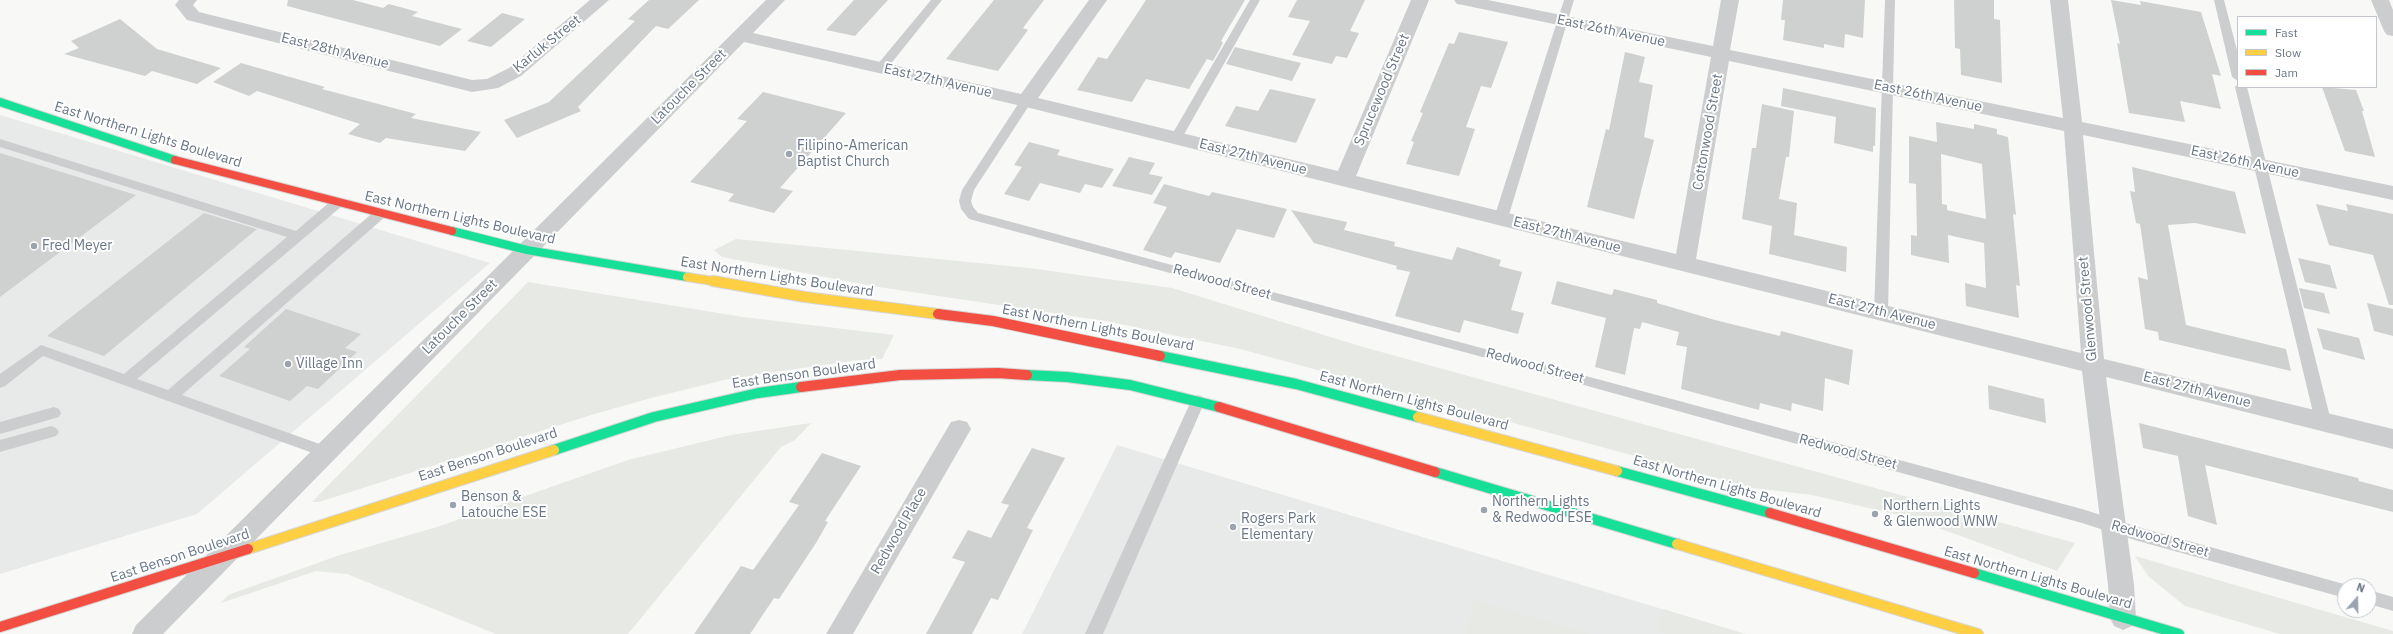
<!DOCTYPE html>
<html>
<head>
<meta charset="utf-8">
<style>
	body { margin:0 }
	#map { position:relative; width:2393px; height:634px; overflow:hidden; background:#f8f8f7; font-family:"IBM Plex Sans",sans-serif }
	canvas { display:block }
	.legend { position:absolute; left:2237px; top:16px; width:140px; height:72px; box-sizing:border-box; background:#fff; border:1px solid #c3c8cf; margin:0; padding:5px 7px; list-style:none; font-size:12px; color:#697686 }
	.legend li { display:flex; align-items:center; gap:8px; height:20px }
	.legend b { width:20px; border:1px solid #c3c8cf }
	.north { position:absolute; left:2337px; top:578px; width:40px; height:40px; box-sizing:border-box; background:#fff; border:1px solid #c3c8cf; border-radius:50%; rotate:20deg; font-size:11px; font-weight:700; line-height:16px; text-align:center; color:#697686 }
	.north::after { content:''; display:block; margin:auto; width:14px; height:18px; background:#9ba4ae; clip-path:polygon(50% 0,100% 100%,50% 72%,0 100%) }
</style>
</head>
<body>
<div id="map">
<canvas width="2393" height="634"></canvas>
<ul class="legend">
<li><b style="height:5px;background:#16e098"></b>Fast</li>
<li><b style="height:5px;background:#ffcf43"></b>Slow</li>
<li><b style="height:5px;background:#f24e42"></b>Jam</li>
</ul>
<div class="north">N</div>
</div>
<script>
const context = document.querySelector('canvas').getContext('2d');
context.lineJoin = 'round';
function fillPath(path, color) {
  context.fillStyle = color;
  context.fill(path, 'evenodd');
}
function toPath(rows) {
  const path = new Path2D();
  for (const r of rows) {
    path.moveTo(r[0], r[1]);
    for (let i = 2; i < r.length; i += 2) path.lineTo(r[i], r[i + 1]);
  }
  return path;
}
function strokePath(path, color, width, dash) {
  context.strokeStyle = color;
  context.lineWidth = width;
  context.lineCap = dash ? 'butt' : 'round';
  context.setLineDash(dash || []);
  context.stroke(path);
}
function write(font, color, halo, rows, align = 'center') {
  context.font = font + ' "IBM Plex Sans",sans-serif';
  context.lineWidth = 4;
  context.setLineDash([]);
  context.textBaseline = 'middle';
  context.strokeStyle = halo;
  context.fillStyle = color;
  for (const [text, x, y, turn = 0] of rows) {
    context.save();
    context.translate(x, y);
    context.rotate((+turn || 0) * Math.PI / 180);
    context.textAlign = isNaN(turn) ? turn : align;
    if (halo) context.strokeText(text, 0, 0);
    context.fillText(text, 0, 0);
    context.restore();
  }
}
fillPath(toPath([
	[0,115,490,263,197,514,0,574],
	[1117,445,1745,634,1022,634]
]), '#e8e9e9');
fillPath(toPath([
	[736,239,1029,268,1172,288,1363,347,2075,543,2057,571,1908,517,1812,495,1753,488,1240,349,1106,321,872,286,722,257,714,250],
	[528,282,743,317,894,335,882,359,858,360,774,372,724,380,651,398,591,415,319,502,312,502],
	[811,423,795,440,781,447,628,634,496,634,347,574,316,571,221,603,228,595,340,555,437,527,628,460,731,435],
	[2135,556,2393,631,2393,634,2280,634,2185,606,2148,576],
	[1474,600,1589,634,1466,634],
	[1663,609,1745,634,1664,634,1657,625]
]), '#e6e9e4');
fillPath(toPath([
	[288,0,353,0,383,8,389,4,418,12,412,16,462,29,440,46,287,6],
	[649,0,699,0,668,29,656,26,578,107,581,111,517,138,504,120,549,102,635,21,628,19],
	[854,0,888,0,855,36,826,30],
	[994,0,1044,0,1023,28,1028,30,998,71,946,59],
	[1146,0,1245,0,1221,41,1223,43,1213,61,1207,59,1189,89,1146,79,1132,102,1077,90,1098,57,1107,59],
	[1297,0,1365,0,1350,31,1359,33,1347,58,1336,56,1332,64,1292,55,1310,21,1288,17],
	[1783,0,1865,0,1863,38,1845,34,1844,48,1824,44,1824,48,1783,40,1785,20,1781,20],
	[1954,0,1994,0,1994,19,2000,20,2002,83,1961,75,1960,49,1955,48],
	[2111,0,2141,5,2140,1,2201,12,2221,76,2212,74,2221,109,2180,101,2185,122,2129,113,2117,43,2120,44],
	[502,13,525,19,491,47,467,41],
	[120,19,157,49,221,68,197,84,152,71,145,76,64,54,79,48,71,41],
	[1459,32,1508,42,1491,88,1481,86,1466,127,1475,129,1459,176,1406,164,1414,142,1411,141,1423,113,1420,112,1449,43,1454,44],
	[1235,47,1301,63,1292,81,1226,64],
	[1625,52,1645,57,1639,82,1653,85,1644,137,1654,140,1634,219,1587,207,1606,129,1609,130],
	[241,63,325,87,322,89,416,114,411,118,481,132,465,151,386,138,380,143,348,134,360,124,257,91,249,96,213,82],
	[2322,87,2356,90,2364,111,2362,111,2375,157,2345,151],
	[1783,88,1876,108,1875,146,1873,146,1873,152,1834,143,1836,117,1781,106],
	[1270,89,1316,99,1296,143,1225,126,1236,106,1258,111],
	[763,92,846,113,780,188,793,191,774,213,728,201,734,194,690,182,747,121,737,119],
	[1762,104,1794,111,1789,157,1786,157,1779,199,1797,203,1794,235,1847,247,1846,272,1769,254,1772,226,1742,219,1752,148,1756,148],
	[1936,122,1974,129,1974,124,1997,129,1997,134,2008,137,2016,215,2013,214,2020,286,2016,285,2019,318,1966,306,1965,283,1986,288,1984,243,1948,235,1949,263,1911,255,1911,235,1917,236,1916,184,1909,183,1909,136,1937,142],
	[1941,154,1982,164,1986,219,1947,210,1947,205,1942,204],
	[1029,142,1060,150,1057,155,1114,169,1102,188,1085,184,1080,193,1040,183,1029,201,1004,194,1022,167,1014,165],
	[0,153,136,195,0,297],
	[1129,157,1155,163,1149,174,1163,177,1152,195,1112,186],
	[2132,167,2235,192,2246,234,2195,223,2168,225,2186,325,2286,349,2291,371,2159,340,2158,332,2145,329,2138,277,2148,280,2140,224,2136,223,2130,191,2135,192],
	[1164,184,1209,196,1212,192,1287,209,1274,238,1237,229,1220,263,1175,252,1171,258,1143,250,1167,207,1153,203],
	[2316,204,2348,211,2346,204,2393,214,2393,305,2389,305,2373,255,2329,245],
	[1291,210,1347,222,1344,230,1395,242,1394,246,1452,260,1457,247,1501,260,1499,266,1522,272,1511,310,1524,313,1518,334,1464,320,1460,333,1395,316,1410,272,1396,269,1397,266,1314,243],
	[204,213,257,229,104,356,47,336],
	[2298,258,2330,265,2337,289,2305,282],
	[1557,281,1612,295,1614,289,1657,300,1657,303,1715,320,1780,336,1781,331,1853,350,1849,385,1825,378,1823,411,1792,403,1791,411,1760,403,1759,410,1681,389,1687,347,1676,345,1679,332,1642,322,1640,329,1634,328,1625,375,1595,367,1606,318,1551,304],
	[2299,288,2324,293,2330,314,2304,308],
	[2367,303,2393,309,2393,336,2374,331],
	[286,309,361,334,345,348,357,352,318,389,307,386,290,401,219,376,250,349,244,347],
	[2317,328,2359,338,2365,360,2323,349],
	[1988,385,2044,399,2046,423,1989,409],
	[2139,423,2358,478,2359,481,2393,490,2393,512,2205,465,2217,525,2188,516,2178,456,2143,448],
	[1032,448,1065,458,1027,528,1033,530,998,600,991,598,972,634,926,634,965,562,952,558,968,530,991,538,1009,505,1001,503],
	[822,453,861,466,825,521,828,522,816,543,779,599,774,598,750,634,694,634,741,566,753,570,799,505,789,502]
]), '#cfd0d0');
const fastFar1 = toPath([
	[0,102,175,160],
	[452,231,527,250,687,277]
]);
const fast = toPath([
	[1160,356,1296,384,1418,417],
	[1027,375,1067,377,1130,385,1219,407],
	[554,450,654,417,758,393,801,387],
	[1617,471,1770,513],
	[1435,472,1677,544],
	[1974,573,2179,634]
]);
const slowFar1 = toPath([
	[687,277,719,282]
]);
const slow = toPath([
	[713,281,805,297,938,314],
	[1418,417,1617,471],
	[1677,544,1978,634],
	[248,549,554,450]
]);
const jamFar1 = toPath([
	[175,160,452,231]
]);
const jam = toPath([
	[938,314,993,321,1160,356],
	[801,387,900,375,998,373,1027,375],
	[1219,407,1435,472],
	[1770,513,1974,573],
	[0,627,248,549]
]);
strokePath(fastFar1, '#d5d5d5', 10);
strokePath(fast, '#d5d5d5', 12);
strokePath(slowFar1, '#d5d5d5', 10);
strokePath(slow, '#d5d5d5', 12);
strokePath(jamFar1, '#d5d5d5', 10);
strokePath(jam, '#d5d5d5', 12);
fillPath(toPath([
	[931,0,942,0,885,71,877,71,875,68,877,65,931,0],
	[1250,0,1260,0,1182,138,1176,142,1172,141,1170,138,1250,0],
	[1564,0,1574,0,1508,218,1506,221,1496,221,1494,218,1564,0],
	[1885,0,1895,0,1888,312,1886,316,1881,317,1876,316,1874,312,1885,0],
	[2214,0,2224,0,2238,54,2238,81,2232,77,2214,0],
	[2238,84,2238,87,2247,87,2331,421,2328,425,2323,427,2318,425,2315,421,2235,87,2238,84],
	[1026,97,1032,101,974,190,971,201,973,207,978,213,2082,509,2138,527,2351,586,2345,586,2345,598,2138,541,2082,523,1490,359,969,219,961,209,959,201,962,190,1022,98,1026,97],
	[0,139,296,231,332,200,342,200,343,203,342,206,137,379,168,390,376,210,386,210,387,213,386,216,182,395,331,448,334,452,331,456,326,458,321,456,43,356,5,386,0,388,0,374,41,345,124,374,287,237,0,147,0,139],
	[1198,395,1203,397,1205,401,1103,634,1085,634,1191,401,1193,397,1198,395],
	[54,407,59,409,61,413,59,417,0,434,0,422,54,407],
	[51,426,56,428,59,432,56,436,0,452,0,440,51,426],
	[2369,590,2393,597,2393,611,2369,604,2369,590]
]), '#cccdce');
fillPath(toPath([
	[179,0,197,0,193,5,199,12,472,80,487,79,509,68,590,0,609,0,521,76,498,88,472,92,187,20,175,5,179,0],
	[766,0,785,0,753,33,1021,94,1089,0,1107,0,1038,98,1338,171,1411,0,1429,0,1356,176,1676,254,1711,57,1463,5,1457,4,1454,0,1488,0,1713,46,1721,0,1739,0,1730,50,2063,118,2050,0,2068,0,2082,122,2393,186,2393,200,2083,135,2104,359,2393,429,2393,449,2106,377,2134,585,2136,618,2132,626,2123,630,2114,626,2110,618,2108,585,2082,371,1026,107,744,42,163,634,132,634,136,625,766,0],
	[1729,61,2064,131,2081,353,1696,259,1729,61],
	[2371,0,2389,0,2393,10,2393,36,2387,35,2384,31,2371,0],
	[959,420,967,422,971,429,853,634,826,634,951,422,959,420]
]), '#cccdce');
strokePath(fastFar1, '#16e098', 8);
strokePath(fast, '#16e098', 10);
strokePath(slowFar1, '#ffcf43', 8);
strokePath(slow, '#ffcf43', 10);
strokePath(jamFar1, '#f24e42', 8);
strokePath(jam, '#f24e42', 10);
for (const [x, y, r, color] of [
	[789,154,4,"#9ba4ae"],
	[34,246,4,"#9ba4ae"],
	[288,364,4,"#9ba4ae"],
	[453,505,4,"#9ba4ae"],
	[1484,510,4,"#9ba4ae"],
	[1875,514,4,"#9ba4ae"],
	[1233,527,4,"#9ba4ae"]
]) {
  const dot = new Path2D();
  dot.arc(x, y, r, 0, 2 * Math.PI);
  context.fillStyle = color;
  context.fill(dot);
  strokePath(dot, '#fff', 1.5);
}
write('14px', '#697686', '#fff', [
	["East 26th Avenue",1611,31,12],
	["Karluk Street",547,44,-39],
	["East 28th Avenue",335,51,14],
	["East 27th Avenue",938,81,13],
	["Latouche Street",689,87,-45],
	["Sprucewood Street",1382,90,-67],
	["East 26th Avenue",1928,96,12],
	["Cottonwood Street",1708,132,-80],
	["East Northern Lights Boulevard",148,135,17],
	["East 27th Avenue",1253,157,14],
	["East 26th Avenue",2245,162,12],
	["East Northern Lights Boulevard",460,218,13],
	["East 27th Avenue",1567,235,14],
	["East Northern Lights Boulevard",777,277,9],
	["Redwood Street",1222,282,15],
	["Glenwood Street",2088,309,-95],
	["East 27th Avenue",1882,312,14],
	["Latouche Street",460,317,-45],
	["East Northern Lights Boulevard",1098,328,11],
	["Redwood Street",1535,366,15],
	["East Benson Boulevard",804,374,-8],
	["East 27th Avenue",2197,390,14],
	["East Northern Lights Boulevard",1414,401,15],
	["Redwood Street",1848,452,15],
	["East Benson Boulevard",488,455,-18],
	["East Northern Lights Boulevard",1727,487,16],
	["Redwood Place",899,531,-60],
	["Redwood Street",2160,539,16],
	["East Benson Boulevard",180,556,-18],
	["East Northern Lights Boulevard",2038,578,16]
]);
write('14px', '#697686', '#fff', [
	["Filipino-American",797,146],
	["Baptist Church",797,162],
	["Fred Meyer",42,246],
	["Village Inn",296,364],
	["Benson &",461,497],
	["Latouche ESE",461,513],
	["Northern Lights",1492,502],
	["& Redwood ESE",1492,518],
	["Northern Lights",1883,506],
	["& Glenwood WNW",1883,522],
	["Rogers Park",1241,519],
	["Elementary",1241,535]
], 'left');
</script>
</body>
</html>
